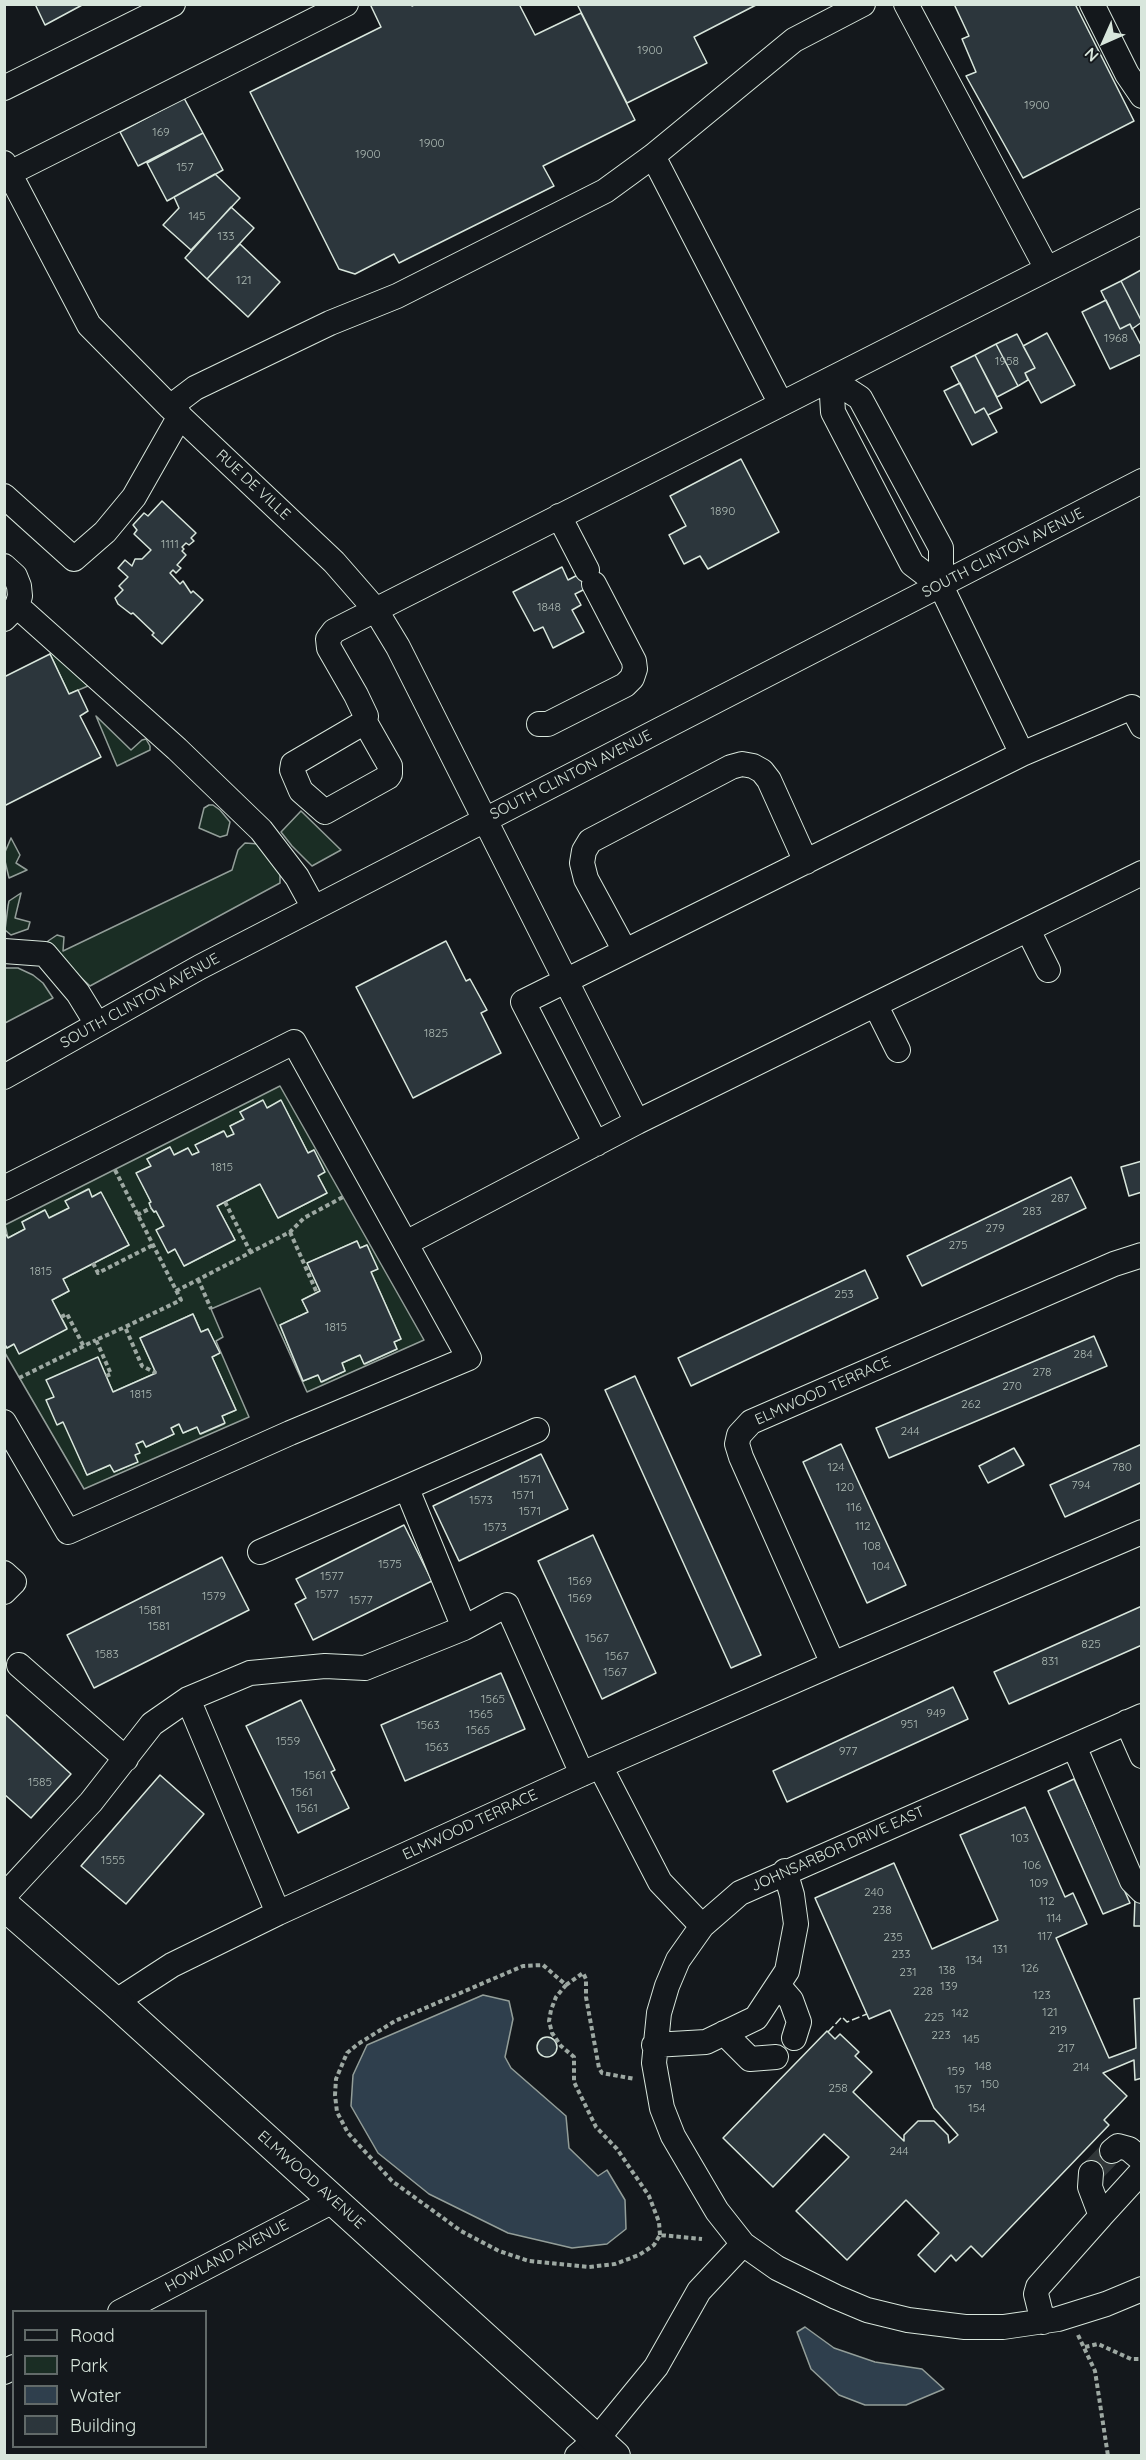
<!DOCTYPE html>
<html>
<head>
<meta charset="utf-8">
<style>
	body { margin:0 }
	#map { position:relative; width:1146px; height:2460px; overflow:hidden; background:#14181c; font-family:Quicksand,sans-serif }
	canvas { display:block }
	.frame { position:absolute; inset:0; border:6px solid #d8e6dc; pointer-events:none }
	.legend { position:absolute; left:12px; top:2310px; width:195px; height:138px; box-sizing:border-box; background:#14181c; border:2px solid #626a69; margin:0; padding:8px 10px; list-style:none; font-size:18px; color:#d8e6dc }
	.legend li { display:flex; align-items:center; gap:12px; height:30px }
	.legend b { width:30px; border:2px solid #626a69 }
	.north { position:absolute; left:1074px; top:12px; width:60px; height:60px; -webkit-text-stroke:4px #14181c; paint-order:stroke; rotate:225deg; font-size:16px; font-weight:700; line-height:24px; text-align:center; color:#d8e6dc }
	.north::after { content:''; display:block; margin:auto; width:21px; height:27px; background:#d8e6dc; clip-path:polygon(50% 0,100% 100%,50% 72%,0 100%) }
</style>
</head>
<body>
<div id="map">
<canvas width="1146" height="2460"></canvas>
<div class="frame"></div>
<ul class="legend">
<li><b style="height:8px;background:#14181c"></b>Road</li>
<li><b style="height:16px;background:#1a2d24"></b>Park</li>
<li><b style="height:16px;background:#2f3f4d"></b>Water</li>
<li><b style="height:16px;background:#2c363c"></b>Building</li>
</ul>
<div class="north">N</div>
</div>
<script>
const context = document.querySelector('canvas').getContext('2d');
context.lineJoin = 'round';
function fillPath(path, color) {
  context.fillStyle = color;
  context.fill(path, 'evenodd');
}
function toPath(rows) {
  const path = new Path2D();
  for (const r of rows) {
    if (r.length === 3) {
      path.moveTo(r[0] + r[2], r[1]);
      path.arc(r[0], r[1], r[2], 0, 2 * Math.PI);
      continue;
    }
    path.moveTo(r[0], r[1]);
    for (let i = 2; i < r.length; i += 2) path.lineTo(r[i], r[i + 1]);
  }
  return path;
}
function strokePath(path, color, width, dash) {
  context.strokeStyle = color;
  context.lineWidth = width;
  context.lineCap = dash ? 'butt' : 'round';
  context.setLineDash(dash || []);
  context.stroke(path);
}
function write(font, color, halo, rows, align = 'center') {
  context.font = font + ' Quicksand,sans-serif';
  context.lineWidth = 4.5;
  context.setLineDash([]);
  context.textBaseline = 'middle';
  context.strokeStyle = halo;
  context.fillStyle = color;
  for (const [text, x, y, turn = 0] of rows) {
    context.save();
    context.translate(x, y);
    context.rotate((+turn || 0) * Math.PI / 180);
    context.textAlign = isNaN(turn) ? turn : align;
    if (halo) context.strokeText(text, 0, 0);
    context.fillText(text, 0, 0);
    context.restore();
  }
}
const green = toPath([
	[52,652,88,686,69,694,50,654,52,652],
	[96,716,131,750,142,740,146,739,150,746,150,750,117,766,96,716],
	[209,805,213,805,220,810,230,822,227,835,220,837,199,828,204,808,209,805],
	[301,811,341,850,312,866,292,846,281,832,301,811],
	[11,838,20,855,16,863,27,870,9,878,5,861,5,852,11,838],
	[245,843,259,844,280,873,280,883,90,986,46,945,48,941,57,935,64,937,63,951,232,870,238,850,245,843],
	[21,893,15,918,30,922,28,929,11,935,5,930,8,906,9,901,21,893],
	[5,968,18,968,33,975,43,983,53,998,5,1023,5,968],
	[280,1086,424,1340,307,1392,260,1288,211,1309,223,1337,216,1341,249,1417,84,1489,5,1353,4,1343,7,1348,14,1344,19,1353,67,1328,52,1300,69,1291,63,1279,129,1245,101,1193,92,1197,88,1189,66,1201,69,1208,49,1218,45,1210,22,1222,25,1229,8,1238,5,1225,280,1086],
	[281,1101,308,1153,314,1150,318,1176,327,1193,278,1218,260,1184,217,1206,235,1240,184,1266,175,1249,169,1252,157,1230,164,1226,156,1211,154,1212,151,1208,151,1202,137,1173,151,1166,147,1159,170,1147,174,1155,188,1148,192,1155,199,1152,196,1145,223,1131,227,1137,234,1134,230,1126,244,1119,240,1112,267,1108,281,1101],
	[357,1241,360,1248,367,1245,377,1269,371,1272,401,1339,394,1342,397,1349,365,1364,360,1355,342,1363,345,1371,322,1382,318,1375,303,1381,280,1325,308,1312,302,1300,320,1291,308,1263,357,1241],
	[193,1314,201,1332,208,1329,219,1353,212,1357,236,1410,222,1416,224,1424,201,1434,197,1427,183,1433,179,1424,171,1428,174,1434,146,1447,143,1441,136,1444,135,1455,137,1462,114,1472,110,1465,87,1475,54,1397,98,1358,113,1392,156,1373,140,1338,193,1314]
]);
fillPath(green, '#1a2d24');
strokePath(green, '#939e99', 1.5);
const water = toPath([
	[483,1995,509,2001,513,2019,505,2057,511,2068,566,2116,569,2148,598,2176,607,2170,625,2200,626,2229,607,2244,572,2248,508,2233,429,2194,378,2153,351,2106,353,2075,367,2045,483,1995],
	[805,2327,834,2348,875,2362,922,2369,944,2389,906,2405,865,2405,839,2395,811,2369,797,2332,805,2327]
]);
fillPath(water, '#2f3f4d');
strokePath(water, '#939e99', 1.5);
const building = toPath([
	[35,4,84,4,45,25,35,4],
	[370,4,411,4,412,6,416,4,519,4,535,35,581,13,635,120,543,166,554,186,399,263,394,254,355,274,339,269,250,92,381,27,370,4],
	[577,4,758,4,694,37,707,63,627,103,577,4],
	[954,4,1075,4,1134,121,1023,178,966,76,976,72,962,39,969,36,954,4],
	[184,98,203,133,138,166,120,132,184,98],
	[203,133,223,170,167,201,147,163,203,133],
	[215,174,240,198,191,250,163,225,179,208,174,197,215,174],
	[231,207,254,228,207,279,185,258,231,207],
	[240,244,280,282,248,317,207,279,240,244],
	[1141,270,1142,271,1142,322,1121,281,1141,270],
	[1121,281,1142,322,1132,329,1130,324,1120,329,1101,291,1121,281],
	[1106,300,1120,329,1130,324,1142,347,1142,354,1110,369,1082,312,1106,300],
	[1047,333,1075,385,1041,403,1025,373,1035,368,1023,346,1047,333],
	[1017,334,1035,368,1025,373,1028,380,1018,386,996,344,1017,334],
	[996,344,1018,386,997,397,975,355,996,344],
	[975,355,1002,408,988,415,984,408,975,413,951,367,975,355],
	[960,383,975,413,984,408,997,432,972,445,944,391,960,383],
	[741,459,779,532,708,569,700,556,684,564,669,535,686,526,670,496,741,459],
	[162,501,196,533,191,538,194,541,189,545,186,543,182,547,184,549,182,551,186,555,177,565,181,568,176,573,173,570,170,573,180,584,183,581,191,593,193,591,203,600,162,644,152,635,154,633,133,613,131,614,118,604,115,598,123,590,119,586,128,577,118,568,125,560,132,566,135,559,142,559,151,550,134,534,137,530,133,525,144,513,148,516,162,501],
	[595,566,603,580,575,594,581,605,572,610,584,632,553,648,543,627,534,631,513,592,562,567,568,580,595,566],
	[50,654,69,694,78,690,88,711,80,716,101,757,4,806,4,677,50,654],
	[446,941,466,981,470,979,487,1010,481,1013,501,1053,413,1098,356,987,446,941],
	[263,1100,267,1108,281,1100,308,1153,314,1150,325,1172,318,1176,327,1193,278,1218,260,1184,217,1206,235,1240,184,1266,175,1249,168,1253,156,1230,164,1226,156,1211,154,1212,151,1208,149,1203,151,1202,136,1173,151,1166,147,1159,170,1147,174,1155,188,1148,192,1155,199,1152,195,1145,224,1131,227,1137,234,1134,230,1126,244,1119,240,1112,263,1100],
	[1142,1161,1142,1192,1129,1196,1121,1167,1142,1161],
	[1071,1177,1086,1208,922,1286,907,1256,1071,1177],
	[89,1189,92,1197,101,1192,129,1245,63,1279,69,1291,52,1300,67,1329,19,1354,14,1344,7,1348,4,1343,4,1231,8,1238,25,1229,22,1222,45,1210,49,1218,69,1208,65,1201,89,1189],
	[357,1241,360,1248,367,1245,378,1269,371,1272,401,1339,394,1342,397,1349,364,1364,360,1355,342,1363,345,1371,321,1382,318,1375,303,1381,280,1325,308,1312,302,1300,320,1291,307,1263,357,1241],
	[865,1270,878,1298,691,1386,678,1358,865,1270],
	[193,1314,201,1332,208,1329,220,1353,212,1357,236,1410,222,1416,225,1423,200,1434,197,1427,183,1433,179,1424,171,1428,174,1434,146,1447,143,1441,136,1444,140,1453,135,1455,138,1462,114,1472,110,1465,87,1475,63,1422,57,1425,46,1400,54,1397,46,1380,98,1357,113,1392,156,1373,140,1338,193,1314],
	[1094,1336,1107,1366,889,1458,876,1428,1094,1336],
	[635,1376,761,1655,731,1668,605,1390,635,1376],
	[841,1444,906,1585,867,1603,803,1462,841,1444],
	[1142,1444,1142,1482,1065,1517,1050,1485,1142,1444],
	[1014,1448,1024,1465,988,1483,979,1466,1014,1448],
	[541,1454,568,1509,459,1561,433,1506,541,1454],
	[404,1525,432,1581,313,1640,295,1604,306,1598,296,1579,404,1525],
	[593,1535,656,1673,602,1699,538,1561,593,1535],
	[222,1557,249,1610,94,1688,67,1635,222,1557],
	[1142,1606,1142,1645,1009,1704,994,1672,1142,1606],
	[501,1673,525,1729,405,1781,381,1725,501,1673],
	[953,1687,968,1719,787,1802,773,1771,953,1687],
	[301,1700,335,1770,331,1772,349,1808,298,1833,246,1726,301,1700],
	[4,1713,71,1774,31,1818,4,1794,4,1713],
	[160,1775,204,1814,126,1904,81,1866,160,1775],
	[1074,1779,1130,1903,1103,1914,1048,1791,1074,1779],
	[1025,1807,1065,1897,1073,1893,1087,1924,1056,1938,1109,2058,1136,2048,1134,1999,1142,1998,1142,2078,1135,2080,1134,2060,1103,2073,1127,2096,1104,2120,1109,2125,982,2257,971,2246,956,2261,951,2255,935,2272,918,2255,939,2233,906,2200,847,2260,796,2211,849,2157,824,2134,773,2187,723,2138,827,2031,835,2039,840,2034,859,2052,855,2056,872,2072,853,2092,904,2141,904,2135,918,2121,934,2121,948,2135,949,2143,958,2135,934,2108,890,2010,869,2019,815,1898,894,1863,932,1949,998,1920,960,1835,1025,1807],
	[1135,1898,1142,1898,1142,1926,1134,1926,1135,1898],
	[547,2047,10]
]);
fillPath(building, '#2c363c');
strokePath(building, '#d8e6dc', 1.5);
strokePath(toPath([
	[1091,2173,1112,2151]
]), '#313739', 24, [24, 12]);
const minor = toPath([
	[906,4,1047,269],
	[1092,4,1127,74,1142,96],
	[4,88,173,4],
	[653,156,781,404],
	[4,163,89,325,170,407,334,562,375,609,398,647,637,1122,406,1243],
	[4,176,346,4],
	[831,379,860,398,941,548,941,586,1022,754],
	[831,379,833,412,912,564,941,586],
	[170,407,195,388,330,323,397,296,605,191,653,156,794,40,863,4],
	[4,496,74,559,105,532,134,497,180,416],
	[559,516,587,570],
	[4,566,15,576,19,586,20,596,17,606,4,619],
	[17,606,177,749,261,830,297,877,314,908],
	[365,722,390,766,390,774,388,777,325,812,301,791,292,770,293,764,365,722,366,716,356,695,329,648,328,639,334,631,1142,221],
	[539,724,548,724,625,685,632,678,635,669,634,661,594,584],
	[1028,930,1048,970],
	[4,951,45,954,78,993,97,1024],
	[625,951,586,879,582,863,584,851,590,841,731,767,742,764,753,766,762,771,769,780,806,862],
	[876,1006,898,1050],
	[4,1077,200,967,1142,481],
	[637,1122,1142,873],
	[596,1144,523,1002,1022,754,1132,707,1142,726],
	[4,1188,294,1042,469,1358,290,1433,68,1532,4,1422],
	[1142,1255,1114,1264,751,1422,739,1435,737,1444,741,1457,833,1664,1142,1532],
	[407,1489,464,1628],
	[260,1552,537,1430],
	[4,1573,14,1582,4,1592],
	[19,1665,126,1759],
	[188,1699,278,1913],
	[1142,1716,740,1893,702,1926,678,1960,667,1986,659,2013,654,2063,662,2108,673,2136,717,2211,743,2244,777,2268,836,2297,867,2310,908,2320,965,2327,1003,2327,1058,2319,1106,2304,1142,2289],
	[1127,1722,1142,1756],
	[1074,1746,1132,1881,1142,1891],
	[600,1766,660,1882,702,1926],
	[4,1896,91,1802,152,1724,188,1699,250,1673,325,1666,365,1668,464,1628,507,1605,582,1774],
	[778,1985,791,2000,799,2022,794,2038],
	[115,2002,172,1965,278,1913,582,1774,833,1664],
	[724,2033,750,2059,776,2057],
	[654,2045,706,2042,756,2018,787,1971,796,1924,792,1895,785,1871],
	[1112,2151,1118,2146,1129,2149,1142,2160],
	[1101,2216,1142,2171],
	[120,2312,333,2201],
	[1043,2322,1036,2294,1038,2287,1101,2216,1090,2187,1091,2173],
	[4,2372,14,2367],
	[577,2456,597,2439,656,2367,699,2291,743,2244]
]);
const major = toPath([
	[4,1905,115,2002,615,2456]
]);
strokePath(minor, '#d8e6dc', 26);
strokePath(major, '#d8e6dc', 32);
strokePath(toPath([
	[115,1170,181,1300,125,1327,142,1366,156,1373],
	[225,1202,251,1253],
	[137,1215,151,1208],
	[290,1232,317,1293],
	[93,1263,98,1273,153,1245],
	[198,1279,211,1309],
	[176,1291,290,1232,304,1218,343,1197],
	[61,1317,67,1314,84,1347],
	[106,1376,111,1374,96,1340,125,1327],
	[19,1378,96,1340],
	[566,1985,583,1973,586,1979,586,1997,599,2068,602,2073,635,2079],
	[660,2235,659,2222,649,2196,617,2149,596,2127,574,2082,574,2057,561,2046,552,2033,549,2021,551,2010,556,1997,566,1985,543,1965,523,1966,395,2021,358,2044,347,2053,336,2079,335,2095,337,2112,348,2133,392,2181,461,2231,499,2251,529,2261,589,2267,615,2264,639,2255,654,2245,660,2235,702,2239],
	[1078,2335,1095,2371,1108,2456],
	[1085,2347,1098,2344,1131,2359,1142,2359]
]), '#9da8a2', 4, [4.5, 3]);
strokePath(minor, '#14181c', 24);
strokePath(major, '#14181c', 30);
strokePath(toPath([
	[828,2032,842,2017,847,2022,867,2014]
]), '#d8e6dc', 1.5, [8, 3]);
write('12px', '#adbab4', null, [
	["1900",650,50],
	["1900",1037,105],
	["169",161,132],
	["1900",432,143],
	["1900",368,154],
	["157",185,167],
	["145",197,216],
	["133",226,236],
	["121",244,280],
	["1968",1116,338],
	["1958",1007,361],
	["1890",723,511],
	["1111",170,544],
	["1848",549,607],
	["1825",436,1033],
	["1815",222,1167],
	["287",1060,1198],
	["283",1032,1211],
	["279",995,1228],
	["275",958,1245],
	["1815",41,1271],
	["253",844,1294],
	["1815",336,1327],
	["284",1083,1354],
	["278",1042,1372],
	["270",1012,1386],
	["1815",141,1394],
	["262",971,1404],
	["244",910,1431],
	["124",836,1467],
	["780",1122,1467],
	["1571",530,1479],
	["794",1081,1485],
	["120",845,1487],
	["1571",523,1495],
	["1573",481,1500],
	["116",854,1507],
	["1571",530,1511],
	["112",863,1526],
	["1573",495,1527],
	["108",872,1546],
	["1575",390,1564],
	["104",881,1566],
	["1577",332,1576],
	["1569",580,1581],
	["1577",327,1594],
	["1579",214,1596],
	["1569",580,1598],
	["1577",361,1600],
	["1581",150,1610],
	["1581",159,1626],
	["1567",597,1638],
	["825",1091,1644],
	["1583",107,1654],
	["1567",617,1656],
	["831",1050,1661],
	["1567",615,1672],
	["1565",493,1699],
	["949",936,1713],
	["1565",481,1714],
	["951",909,1724],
	["1563",428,1725],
	["1565",478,1730],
	["1559",288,1741],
	["1563",437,1747],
	["977",848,1751],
	["1561",315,1775],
	["1585",40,1782],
	["1561",302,1792],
	["1561",307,1808],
	["103",1020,1838],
	["1555",113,1860],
	["106",1032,1865],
	["109",1039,1883],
	["240",874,1892],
	["112",1047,1901],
	["238",882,1910],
	["114",1054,1918],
	["117",1045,1936],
	["235",893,1937],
	["131",1000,1949],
	["233",901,1954],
	["134",974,1960],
	["126",1030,1968],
	["138",947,1970],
	["231",908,1972],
	["139",949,1986],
	["228",923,1991],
	["123",1042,1995],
	["121",1050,2012],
	["142",960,2013],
	["225",934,2017],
	["219",1058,2030],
	["223",941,2035],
	["145",971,2039],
	["217",1066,2048],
	["148",983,2066],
	["214",1081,2067],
	["159",956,2071],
	["150",990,2084],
	["258",838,2088],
	["157",963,2089],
	["154",977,2108],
	["244",899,2151]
]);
write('15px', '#d8e6dc', '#14181c', [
	["RUE DE VILLE",253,485,43],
	["SOUTH CLINTON AVENUE",1003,553,-27],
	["SOUTH CLINTON AVENUE",571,775,-27],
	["SOUTH CLINTON AVENUE",140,1001,-29],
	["ELMWOOD TERRACE",823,1391,-24],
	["ELMWOOD TERRACE",470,1825,-25],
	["JOHNSARBOR DRIVE EAST",838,1849,-24],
	["ELMWOOD AVENUE",311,2180,42],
	["HOWLAND AVENUE",227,2256,-28]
]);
</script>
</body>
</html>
